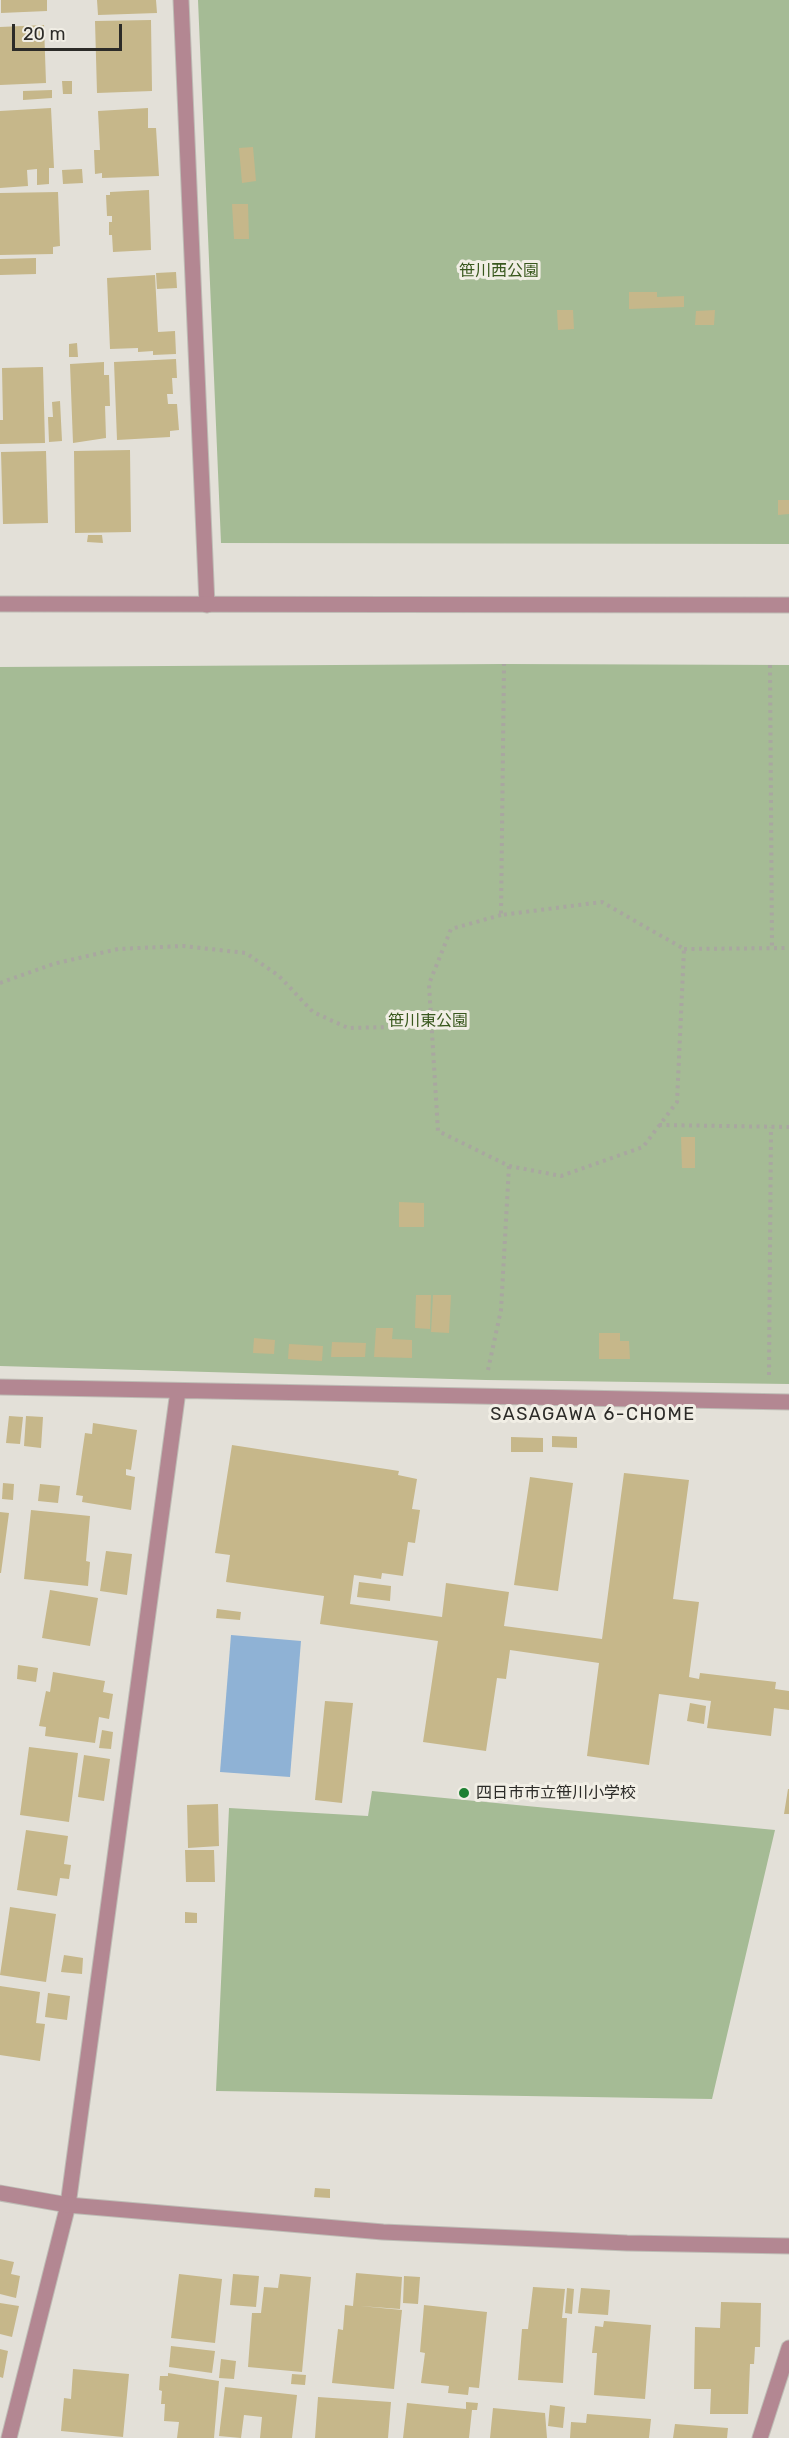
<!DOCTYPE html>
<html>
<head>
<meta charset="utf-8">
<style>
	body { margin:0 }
	#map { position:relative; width:789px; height:2438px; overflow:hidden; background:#e3e0d8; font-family:Rubik,sans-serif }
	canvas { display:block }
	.scale { position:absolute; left:12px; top:24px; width:110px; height:27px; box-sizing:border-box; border:3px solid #2c2b28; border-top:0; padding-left:8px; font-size:18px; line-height:21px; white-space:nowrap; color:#2c2b28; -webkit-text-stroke:4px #f1eee5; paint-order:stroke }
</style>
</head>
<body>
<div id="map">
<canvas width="789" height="2438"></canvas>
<div class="scale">20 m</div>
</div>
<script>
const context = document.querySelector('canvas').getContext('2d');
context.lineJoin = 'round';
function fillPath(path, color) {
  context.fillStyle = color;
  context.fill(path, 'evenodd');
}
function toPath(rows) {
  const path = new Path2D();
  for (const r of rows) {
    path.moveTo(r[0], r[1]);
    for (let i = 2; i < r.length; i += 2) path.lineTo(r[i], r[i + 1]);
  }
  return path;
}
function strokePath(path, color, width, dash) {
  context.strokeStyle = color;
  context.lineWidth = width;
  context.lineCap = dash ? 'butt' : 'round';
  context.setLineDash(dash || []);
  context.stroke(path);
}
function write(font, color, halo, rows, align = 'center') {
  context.font = font + ' Rubik,"Noto Sans JP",sans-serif';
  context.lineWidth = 6;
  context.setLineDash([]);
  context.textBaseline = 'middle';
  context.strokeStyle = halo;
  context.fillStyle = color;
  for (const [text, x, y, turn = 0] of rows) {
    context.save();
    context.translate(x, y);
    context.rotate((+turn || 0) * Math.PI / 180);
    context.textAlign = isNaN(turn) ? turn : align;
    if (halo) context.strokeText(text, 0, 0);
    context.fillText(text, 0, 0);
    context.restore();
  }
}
fillPath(toPath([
	[198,0,789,0,789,544,221,543],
	[504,664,789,665,789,1384,486,1380,0,1366,0,667],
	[372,1791,775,1830,712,2099,216,2091,229,1808,368,1816]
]), '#a5bb95');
fillPath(toPath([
	[231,1635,301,1641,290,1777,220,1772]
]), '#8fb2d5');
fillPath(toPath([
	[1,0,47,0,47,11,1,13],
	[97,0,156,0,157,13,98,15],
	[151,20,152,91,97,93,95,21],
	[44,25,46,83,0,85,0,27],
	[62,81,72,81,72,94,63,94],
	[52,90,52,98,23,100,23,91],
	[51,108,54,168,49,168,49,184,37,185,37,169,27,170,28,186,0,188,0,111],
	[148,108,148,128,156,128,159,176,102,178,102,173,95,174,94,150,100,150,98,111],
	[253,147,256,181,242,183,239,148],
	[82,169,83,183,63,184,62,170],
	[149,190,151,250,113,252,112,235,109,235,109,222,112,222,112,216,107,216,106,195,110,195,110,192],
	[58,192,60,246,53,247,53,254,0,255,0,193],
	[232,204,248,204,249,239,234,239],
	[36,258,36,274,0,275,0,259],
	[176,272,177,288,157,289,156,273],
	[155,275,158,332,175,331,176,354,153,355,153,351,138,352,138,348,110,349,107,278],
	[629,292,657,292,657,297,684,296,684,307,629,309],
	[557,310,573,310,574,329,558,330],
	[715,310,714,325,695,325,696,311],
	[77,343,78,357,69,357,69,344],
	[176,359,177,378,172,378,173,394,167,394,168,404,177,404,179,430,170,431,170,437,117,440,114,362],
	[104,362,104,375,109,375,110,406,105,406,106,438,73,443,70,364],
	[43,367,45,443,0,444,0,420,3,420,2,368],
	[60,401,62,441,49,442,48,417,53,417,52,402],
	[130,450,131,532,75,533,74,451],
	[46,451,48,523,3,524,1,452],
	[778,500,789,500,789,514,778,515],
	[88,535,102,535,103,543,87,542],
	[681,1137,695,1137,695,1168,682,1168],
	[399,1202,424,1203,424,1227,399,1227],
	[416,1295,431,1295,430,1329,415,1328],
	[433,1295,451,1295,449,1333,431,1332],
	[376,1328,393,1328,392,1339,412,1340,412,1358,374,1357],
	[599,1333,620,1333,620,1341,629,1341,630,1359,599,1359],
	[254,1338,275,1340,274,1354,253,1353],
	[332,1342,366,1343,365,1357,331,1357],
	[289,1344,323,1346,322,1361,288,1359],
	[9,1416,23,1417,20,1444,6,1443],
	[26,1416,43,1417,41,1448,24,1446],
	[93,1423,137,1430,131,1470,126,1469,126,1475,135,1477,131,1510,82,1502,83,1496,76,1495,85,1433,92,1434],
	[552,1436,577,1437,577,1448,552,1447],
	[511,1437,543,1438,543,1452,511,1452],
	[232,1445,399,1471,398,1475,417,1479,412,1509,420,1510,415,1543,408,1542,403,1576,382,1573,381,1579,354,1575,350,1604,442,1617,446,1583,509,1592,504,1626,602,1639,624,1473,689,1480,673,1599,699,1602,689,1677,699,1679,700,1673,776,1682,775,1689,789,1691,789,1710,774,1708,771,1736,707,1728,711,1701,659,1694,649,1765,587,1756,599,1663,510,1650,506,1679,497,1678,486,1751,423,1742,438,1641,320,1624,324,1596,226,1582,230,1555,215,1553],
	[530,1477,573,1483,558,1591,514,1585],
	[3,1483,14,1484,13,1500,2,1499],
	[40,1484,60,1486,58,1503,38,1501],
	[31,1510,90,1516,86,1561,90,1562,88,1586,24,1579],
	[0,1512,9,1513,1,1573,0,1573],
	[106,1551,132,1554,127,1595,100,1591],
	[359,1582,391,1586,390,1601,357,1597],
	[50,1590,98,1598,90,1646,42,1638],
	[217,1609,241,1612,240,1620,216,1618],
	[18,1665,38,1668,36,1682,17,1679],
	[53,1672,105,1681,103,1692,113,1694,109,1719,99,1717,95,1743,45,1736,46,1727,39,1726,46,1691,50,1692],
	[325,1701,353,1703,342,1803,315,1800],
	[690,1703,706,1706,704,1724,687,1721],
	[102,1730,113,1732,111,1749,99,1748],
	[29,1747,78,1753,69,1822,20,1815],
	[84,1755,110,1759,104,1801,78,1797],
	[788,1789,789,1789,789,1814,784,1814],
	[218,1804,219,1846,188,1848,187,1805],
	[26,1830,68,1836,64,1864,71,1865,69,1879,60,1878,57,1896,17,1890],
	[185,1850,214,1850,215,1882,186,1882],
	[10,1907,56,1914,46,1982,0,1975],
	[185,1912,197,1913,197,1923,185,1923],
	[64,1955,83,1958,82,1974,61,1972],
	[0,1986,40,1992,36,2023,45,2024,40,2061,0,2055],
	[48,1993,70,1996,67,2020,45,2017],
	[315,2188,330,2189,330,2198,314,2197],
	[0,2259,14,2262,11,2274,20,2276,16,2298,0,2294],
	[356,2273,402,2277,400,2309,360,2306,402,2310,394,2389,332,2383,338,2329,343,2330,345,2305,353,2306],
	[179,2274,222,2279,215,2343,171,2338],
	[233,2274,259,2276,256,2307,230,2305],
	[280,2274,311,2277,302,2372,248,2367,252,2313,261,2313,264,2287,278,2288],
	[404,2276,420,2277,418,2304,403,2303],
	[533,2287,565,2289,562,2318,567,2318,563,2383,518,2380,522,2329,528,2329],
	[567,2288,574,2289,572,2314,565,2313],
	[581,2288,610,2290,608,2315,578,2313],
	[721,2302,761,2303,760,2347,755,2347,754,2364,750,2364,748,2414,710,2414,711,2389,694,2389,695,2327,720,2328],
	[0,2303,19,2306,12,2337,0,2334],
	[424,2305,487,2312,479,2388,469,2387,468,2395,448,2393,449,2386,421,2383,425,2353,420,2352],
	[604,2321,651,2325,645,2399,594,2395,597,2353,592,2353,595,2326,603,2327],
	[171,2346,215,2351,212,2373,169,2367],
	[0,2349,8,2351,3,2378,0,2377],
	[221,2359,236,2361,234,2379,219,2378],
	[73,2369,129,2374,123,2437,61,2431,64,2398,71,2399],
	[168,2373,219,2381,214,2438,177,2438,179,2422,164,2421,165,2404,161,2404,162,2391,159,2390,160,2376,168,2376],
	[292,2374,306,2375,305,2385,291,2384],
	[225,2387,297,2395,292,2438,260,2438,262,2417,244,2415,241,2438,219,2436],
	[318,2397,391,2402,388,2438,315,2438],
	[466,2402,478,2403,477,2410,472,2410,469,2438,403,2438,407,2403,466,2409],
	[550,2405,565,2407,563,2428,548,2426],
	[493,2408,545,2413,547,2438,490,2438],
	[587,2414,651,2419,649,2438,570,2438,571,2422,586,2423],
	[675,2424,728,2428,727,2438,673,2438]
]), '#c6b78a');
const minor = toPath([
	[181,0,207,605],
	[0,1387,789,1402],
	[9,2438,68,2205,178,1391],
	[760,2438,789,2348]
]);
const tertiary = toPath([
	[0,604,789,605],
	[0,2193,68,2205,383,2232,627,2243,789,2246]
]);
strokePath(minor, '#bebcb5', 17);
strokePath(tertiary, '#bebcb5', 17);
strokePath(toPath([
	[770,665,772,948],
	[501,915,451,929,429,984,438,1131,509,1166,561,1176,643,1147,677,1102,684,949,602,902,501,915,504,664],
	[684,949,789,948],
	[0,983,53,964,118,949,183,946,246,953,279,976,313,1012,348,1028,432,1026],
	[659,1125,789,1127],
	[488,1370,501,1310,509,1166],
	[769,1375,771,1127]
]), '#a9a7a0', 4, [3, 4.5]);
strokePath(minor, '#b38792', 15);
strokePath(tertiary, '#b38792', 15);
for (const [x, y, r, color] of [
	[464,1793,6,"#1d8032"]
]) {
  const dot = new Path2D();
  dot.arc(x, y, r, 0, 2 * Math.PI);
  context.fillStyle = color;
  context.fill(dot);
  strokePath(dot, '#f1eee5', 2);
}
write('16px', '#39581e', '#f1eee5', [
	["笹川西公園",499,271],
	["笹川東公園",428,1021]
]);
write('16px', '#2c2b28', '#f1eee5', [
	["四日市市立笹川小学校",476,1793]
], 'left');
context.letterSpacing = '1.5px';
write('18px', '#2c2b28', '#f1eee5', [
	["SASAGAWA 6-CHOME",593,1415]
]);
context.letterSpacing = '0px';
</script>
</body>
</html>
